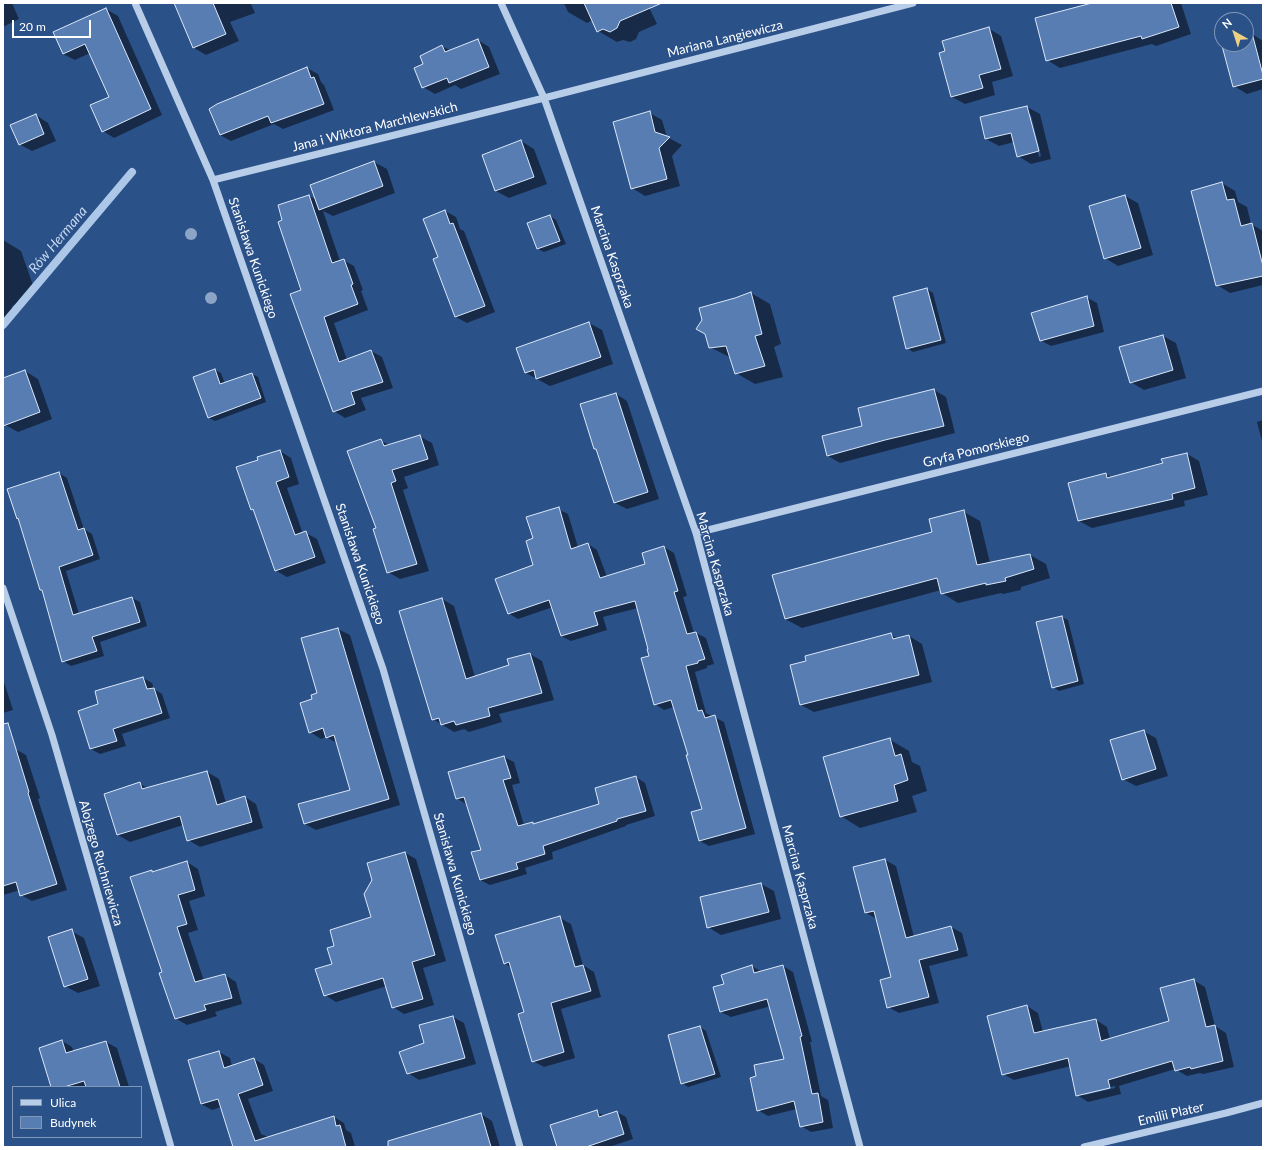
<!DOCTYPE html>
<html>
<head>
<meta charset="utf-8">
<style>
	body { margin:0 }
	#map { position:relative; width:1266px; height:1150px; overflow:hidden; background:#2b5189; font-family:Lato,sans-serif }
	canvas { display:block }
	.frame { position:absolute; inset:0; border:4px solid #fff; pointer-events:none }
	.legend { position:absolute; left:12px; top:1086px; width:130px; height:52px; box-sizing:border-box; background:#2b5189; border:1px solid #8097b8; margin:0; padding:5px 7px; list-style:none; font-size:12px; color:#fff }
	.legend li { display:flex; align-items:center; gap:8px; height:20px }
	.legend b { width:20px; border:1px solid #8097b8 }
	.north { position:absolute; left:1214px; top:12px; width:40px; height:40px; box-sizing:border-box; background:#2b5189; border:1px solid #8097b8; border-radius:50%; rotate:321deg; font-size:11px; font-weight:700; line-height:16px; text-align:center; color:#fff }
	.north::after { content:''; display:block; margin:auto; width:14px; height:18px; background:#eed180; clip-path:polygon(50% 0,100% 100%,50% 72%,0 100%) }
	.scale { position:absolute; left:12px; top:20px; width:79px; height:18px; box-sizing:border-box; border:2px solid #fff; border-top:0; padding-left:5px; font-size:12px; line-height:14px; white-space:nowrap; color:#fff; -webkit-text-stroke:3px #2b5189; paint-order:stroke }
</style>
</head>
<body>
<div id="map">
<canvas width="1266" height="1150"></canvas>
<div class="frame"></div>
<ul class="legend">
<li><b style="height:5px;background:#b8cde8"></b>Ulica</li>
<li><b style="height:11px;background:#577db2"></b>Budynek</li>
</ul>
<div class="north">N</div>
<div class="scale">20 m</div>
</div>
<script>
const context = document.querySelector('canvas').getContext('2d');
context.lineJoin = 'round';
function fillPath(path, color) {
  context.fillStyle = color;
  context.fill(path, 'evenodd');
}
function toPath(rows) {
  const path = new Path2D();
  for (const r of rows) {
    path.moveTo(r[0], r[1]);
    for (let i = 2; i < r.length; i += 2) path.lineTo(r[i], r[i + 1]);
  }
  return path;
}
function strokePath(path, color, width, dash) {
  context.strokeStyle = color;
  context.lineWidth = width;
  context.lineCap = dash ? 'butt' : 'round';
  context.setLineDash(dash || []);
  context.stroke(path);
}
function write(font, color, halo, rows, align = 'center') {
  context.font = font + ' Lato,sans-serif';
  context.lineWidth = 3;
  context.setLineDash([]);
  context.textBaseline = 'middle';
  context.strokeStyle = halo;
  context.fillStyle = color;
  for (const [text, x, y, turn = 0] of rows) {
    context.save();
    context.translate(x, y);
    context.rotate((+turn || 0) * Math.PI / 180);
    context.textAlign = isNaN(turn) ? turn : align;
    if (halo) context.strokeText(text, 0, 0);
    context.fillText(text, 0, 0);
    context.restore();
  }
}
fillPath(toPath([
	[3,3,12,3,19,19,3,27],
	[175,3,254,3,251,4,255,13,230,22,239,41,206,55,194,48],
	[564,3,647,3,657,24,639,32,636,39,630,42,623,40,617,42,598,31,593,20,587,23,568,12],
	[1110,3,1181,3,1191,34,1156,46,1152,44,1060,68,1047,60],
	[106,9,118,16,162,115,114,138,103,131,110,97,90,53,75,60,63,54],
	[988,28,1001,36,1013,76,992,82,995,95,965,104,952,97,946,52],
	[1252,34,1263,41,1263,89,1247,94,1234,86,1222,44,1246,44,1246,36],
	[478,40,489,47,500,74,461,89,455,85,435,94,423,87,424,64,442,46,451,51],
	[307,68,318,74,321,82,324,85,334,110,283,129,274,124,231,141,220,135],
	[1027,107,1040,114,1051,159,1031,164,1018,156,1014,142,999,146,986,139],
	[1029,115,1031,115,1041,156,1039,157],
	[650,113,662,120,667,137,682,145,672,156,680,186,645,196,632,188],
	[36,115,48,123,56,141,32,151,19,144],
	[521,141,534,149,547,184,509,198,496,191],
	[374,162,387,169,395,193,333,216,323,211,340,261,343,260,354,266,363,290,361,291,368,310,334,323,347,360,371,351,382,357,393,388,361,398,366,410,345,418,334,411,283,220,309,196,317,200],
	[1222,183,1235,191,1238,202,1247,207,1251,224,1263,231,1263,285,1230,293,1217,285],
	[1125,196,1138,203,1153,255,1118,266,1105,258],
	[445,211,456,217,460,229,464,231,495,312,467,323,456,317,439,258],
	[550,216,556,220,566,244,544,252,538,249],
	[3,240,21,251,34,288,29,299,12,306,16,316,3,322],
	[927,289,933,293,946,343,913,352,907,348],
	[751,293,770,304,781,344,774,347,783,377,755,384,736,373,731,358,710,347],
	[1086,297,1097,303,1104,332,1051,346,1040,340],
	[589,323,602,330,613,364,550,386,526,373],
	[1163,336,1176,343,1186,378,1144,390,1131,382],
	[215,370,221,373,225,384,252,374,258,377,266,402,215,421,209,418,195,377],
	[25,371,38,379,52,419,18,432,5,425,3,418,3,379],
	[934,390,946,397,955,433,840,463,828,456,823,437,864,426],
	[616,394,627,401,659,499,627,509,615,503,598,450,595,448],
	[1263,420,1263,445,1257,422],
	[419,436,432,443,439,465,404,477,408,488,403,490,429,571,400,579,388,572,378,529,381,441,390,445],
	[280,451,291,458,299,484,287,488,303,534,306,533,317,539,326,563,287,577,275,570,255,510,252,509,259,460],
	[1187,454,1199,461,1208,495,1184,501,1185,506,1092,528,1079,521,1106,474,1112,478,1164,464],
	[59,473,67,478,84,529,92,534,100,559,66,571,79,614,132,598,140,602,147,626,100,642,104,656,71,666,63,661,43,591,41,590,19,519,18,518],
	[558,509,568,514,578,547,588,544,597,550,607,577,646,565,664,547,674,553,687,596,683,597,694,633,696,633,706,638,714,664,707,666,707,668,695,672,706,713,724,722,755,834,709,846,700,841,703,810,689,755,674,707,664,710,655,704,649,649,638,608,603,617,607,630,571,641,561,636,553,607,518,619,508,613,535,566,534,539],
	[964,512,980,521,990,563,1030,555,1046,564,1050,578,1021,587,1021,590,1003,594,1001,593,958,603,942,593,941,590,802,628,785,619,933,532],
	[442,599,454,606,475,677,510,666,530,654,542,661,554,700,499,714,502,722,469,732,464,729,454,732,433,719],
	[1062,617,1068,620,1084,684,1059,691,1053,687],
	[338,629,350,635,400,805,316,830,305,824,351,790,337,743,326,737,321,739,310,732,314,700,319,694,302,639],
	[891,635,899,639,909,636,922,644,932,682,814,712,801,705,791,666],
	[143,678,152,683,154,689,162,694,170,718,122,734,126,746,100,754,91,749,100,705],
	[3,679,13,710,3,713],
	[1143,731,1156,738,1168,776,1136,786,1123,779],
	[889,739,909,751,912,762,920,766,927,791,912,796,917,812,860,828,841,816],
	[15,749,26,755,40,798,38,799,67,890,32,901,21,895,20,890,3,895,3,753],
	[504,757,514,762,520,783,512,785,524,825,533,823,536,825,601,805,636,777,645,783,655,816,626,825,626,826,552,852,553,859,525,868,527,874,490,885,480,880,482,850,467,803,466,804,456,798,449,773],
	[207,772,219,779,226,803,245,797,256,804,263,828,200,847,188,840,183,825,130,842,118,835,105,794,140,784,148,788],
	[405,853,416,859,446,961,423,968,434,1005,404,1014,393,1007,387,986,336,1002,325,995,333,965,336,946,372,918],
	[885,860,896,866,914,937,951,927,962,933,968,956,929,966,939,1003,899,1013,888,1007,892,978,877,919,866,913],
	[187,862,198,869,205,896,189,901,198,930,188,933,204,981,225,975,236,982,242,1004,215,1012,217,1016,187,1025,175,1018,163,972,152,871,154,873],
	[761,884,774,891,781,919,721,935,708,927],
	[560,918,571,924,583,965,594,972,601,997,561,1009,575,1058,544,1067,533,1061,525,1012,512,968,504,963],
	[71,931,84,938,100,986,78,993,65,986],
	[752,966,762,972,783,966,793,972,812,1042,810,1042,821,1096,828,1100,833,1128,811,1132,801,1126,797,1109,768,1116,758,1110,785,1059,771,1006,731,1017,721,1012,725,985],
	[1193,980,1205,987,1215,1026,1226,1033,1234,1067,1203,1074,1200,1073,1187,1076,1175,1069,1119,1086,1121,1094,1088,1102,1077,1095,1071,1066,1014,1080,1003,1074,1027,1006,1038,1013,1043,1032,1096,1020,1107,1027,1110,1040,1170,1022],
	[1115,1086,1115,1088,1085,1095,1085,1093],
	[453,1017,464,1023,476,1064,419,1080,408,1073,425,1044],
	[700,1027,706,1031,721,1077,688,1087,682,1083],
	[62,1041,72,1047,74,1052,106,1042,117,1048,129,1087,52,1087],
	[219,1052,230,1058,232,1066,254,1059,264,1065,273,1091,248,1099,261,1134,268,1137,334,1117,344,1123,346,1130,351,1133,355,1147,234,1147,221,1107,212,1110,201,1104],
	[597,1112,605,1116,617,1112,626,1117,633,1139,609,1147,558,1147],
	[481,1114,492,1121,500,1147,427,1147]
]), '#0007');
strokePath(toPath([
	[3,325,132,172]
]), '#adc7e8', 8);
const building = toPath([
	[174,3,213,3,226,34,193,48,174,3],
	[584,3,662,3,620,21,617,28,610,32,603,29,597,32,584,3],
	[1092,3,1171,3,1179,27,1142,39,1141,36,1046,61,1035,18,1092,3],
	[106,8,151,109,102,132,90,105,109,97,85,44,63,54,53,32,106,8],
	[989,27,1001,69,979,75,983,88,951,97,939,53,945,51,942,41,989,27],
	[1252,33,1263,75,1263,79,1233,87,1221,42,1222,41,1222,44,1246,44,1246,35,1252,33],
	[478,39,489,67,449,83,447,78,422,88,414,68,423,64,420,56,442,45,445,52,478,39],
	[307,67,311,78,314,77,324,104,271,123,268,116,220,135,209,109,217,104,307,67],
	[1027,106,1039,151,1017,157,1011,133,985,139,980,117,1027,106],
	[650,111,655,132,670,137,659,148,667,179,631,189,613,122,650,111],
	[36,114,44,134,19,145,10,125,36,114],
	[521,140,534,177,495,191,482,155,521,140],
	[374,161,383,186,319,210,310,185,374,161],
	[1222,182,1227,200,1234,199,1241,226,1252,223,1263,266,1263,276,1216,286,1191,191,1222,182],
	[309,195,332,263,344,259,353,284,351,285,358,304,324,317,339,362,371,350,383,382,351,392,355,404,333,412,290,294,301,290,278,222,282,220,278,205,309,195],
	[1125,195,1141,248,1104,259,1089,206,1125,195],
	[445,210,450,224,453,223,485,306,455,317,433,259,438,257,423,219,445,210],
	[550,215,560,241,537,249,527,223,550,215],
	[927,288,941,340,906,349,893,297,927,288],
	[751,292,762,334,755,336,765,366,735,374,726,346,709,348,705,334,696,329,702,320,699,308,735,298,751,292],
	[1087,296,1094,326,1040,341,1031,313,1087,296],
	[589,322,601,357,536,379,534,370,525,373,516,348,589,322],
	[1163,335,1173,370,1130,383,1119,347,1163,335],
	[215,369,220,384,252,373,261,398,208,418,193,377,215,369],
	[25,370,40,412,3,426,3,378,25,370],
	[934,389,944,426,885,440,827,456,822,436,862,426,858,408,934,389],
	[616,393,648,492,614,503,596,449,594,449,580,404,616,393],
	[420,435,428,459,392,470,396,481,391,483,417,564,387,573,373,529,376,528,347,451,381,439,384,446,420,435],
	[280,450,289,477,276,482,295,535,306,531,315,557,275,571,253,509,251,510,236,467,258,460,257,457,280,450],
	[1187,453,1195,488,1172,494,1173,499,1078,521,1068,483,1106,473,1107,478,1163,463,1161,459,1187,453],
	[59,472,78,530,84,528,93,555,59,567,73,615,132,597,140,622,92,637,97,651,62,662,42,590,40,590,18,518,17,519,7,489,59,472],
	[559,507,571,549,588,543,600,578,645,564,642,553,664,546,678,591,674,592,687,634,696,632,705,659,698,661,698,663,686,666,698,711,702,710,705,718,715,715,746,828,699,841,691,812,702,809,686,755,688,755,671,700,654,705,641,658,649,656,647,649,648,649,635,601,594,612,598,625,561,636,549,600,508,614,495,579,533,565,526,541,533,538,526,517,559,507],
	[964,510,977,565,1030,554,1034,569,1005,578,1006,581,986,585,986,583,941,594,937,578,785,619,772,575,932,532,929,519,964,510],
	[442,598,466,679,509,665,507,659,530,653,542,693,488,708,490,716,456,725,454,721,441,725,439,718,432,720,399,611,442,598],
	[1062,616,1078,681,1052,688,1036,622,1062,616],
	[338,628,389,799,304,824,298,804,350,790,334,735,326,738,323,728,309,733,300,703,312,699,311,695,317,693,301,638,338,628],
	[891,633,893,639,909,635,919,675,800,705,790,665,806,661,805,656,891,633],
	[143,677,147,689,154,688,162,713,113,729,117,741,90,749,78,711,98,704,95,691,143,677],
	[8,723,29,792,28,793,57,884,20,896,16,882,3,886,3,724,8,723],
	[1144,730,1156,769,1122,780,1110,740,1144,730],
	[890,738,895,756,901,754,908,780,894,785,898,801,840,817,823,757,890,738],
	[504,756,511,778,503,780,518,826,533,822,533,824,599,804,595,788,636,776,646,811,617,819,617,821,543,846,545,854,516,863,518,869,480,880,471,852,481,850,464,797,456,799,448,772,504,756],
	[207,771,217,805,245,796,252,822,187,841,180,816,117,835,104,794,140,782,142,789,207,771],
	[405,852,435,955,412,962,423,999,392,1008,383,978,324,996,315,969,332,964,327,948,334,946,330,930,371,917,364,894,372,880,367,863,405,852],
	[885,859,906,938,951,926,958,950,919,960,929,997,887,1008,880,980,891,977,874,911,865,913,853,867,885,859],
	[187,861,195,890,178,895,187,924,177,927,195,982,225,974,232,998,204,1005,206,1010,175,1019,159,973,162,972,130,877,152,870,152,872,187,861],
	[761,883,769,912,707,928,700,897,761,883],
	[560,916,575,967,583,965,591,991,551,1003,564,1052,532,1062,518,1014,524,1012,509,962,504,964,495,935,560,916],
	[72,929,88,979,64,987,48,937,72,929],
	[752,965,754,973,783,965,802,1036,800,1037,812,1094,818,1093,823,1122,800,1127,794,1101,757,1111,750,1078,756,1076,754,1065,784,1059,767,999,720,1012,713,987,724,984,721,975,752,965],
	[1194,979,1206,1027,1215,1025,1223,1061,1191,1069,1190,1067,1175,1071,1172,1061,1108,1080,1110,1088,1076,1096,1068,1058,1002,1075,987,1016,1027,1005,1034,1033,1096,1019,1101,1041,1169,1021,1160,988,1194,979],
	[453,1016,465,1058,407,1074,399,1052,424,1043,419,1025,453,1016],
	[700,1026,715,1074,681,1084,668,1035,700,1026],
	[62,1040,66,1053,106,1041,120,1087,86,1087,84,1081,64,1087,51,1087,39,1048,62,1040],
	[219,1051,224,1068,254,1058,263,1085,238,1094,255,1141,334,1116,336,1126,340,1125,346,1147,233,1147,218,1099,201,1104,188,1060,219,1051],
	[597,1110,599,1117,617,1111,624,1134,586,1147,557,1147,550,1125,597,1110],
	[481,1113,491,1147,388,1147,388,1141,481,1113]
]);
fillPath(building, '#577db2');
strokePath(building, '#dbe7f7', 1);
strokePath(toPath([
	[135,3,213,180,383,669,520,1147],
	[501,3,544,98,696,533,860,1147],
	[213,180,544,98,913,3],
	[696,533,1263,391],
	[3,588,52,735,171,1147],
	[1084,1147,1226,1113,1263,1103]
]), '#b8cde8', 7);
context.fillStyle = '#8ca4c6';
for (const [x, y] of [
	[191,234],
	[211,298]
]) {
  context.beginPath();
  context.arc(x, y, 6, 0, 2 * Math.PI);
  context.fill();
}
write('13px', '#fff', '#2b5189', [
	["Mariana Langiewicza",725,39,-14],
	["Jana i Wiktora Marchlewskich",375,127,-14],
	["Marcina Kasprzaka",612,257,71],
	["Stanisława Kunickiego",253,258,71],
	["Gryfa Pomorskiego",976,450,-14],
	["Stanisława Kunickiego",360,564,71],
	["Marcina Kasprzaka",715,564,74],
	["Alojzego Ruchniewicza",101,863,74],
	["Stanisława Kunickiego",455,874,74],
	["Marcina Kasprzaka",800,877,75],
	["Emilii Plater",1171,1114,-13]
]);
write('italic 14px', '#c4d7f0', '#2b5189', [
	["Rów Hermana",58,240,-50]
]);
</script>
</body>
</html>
